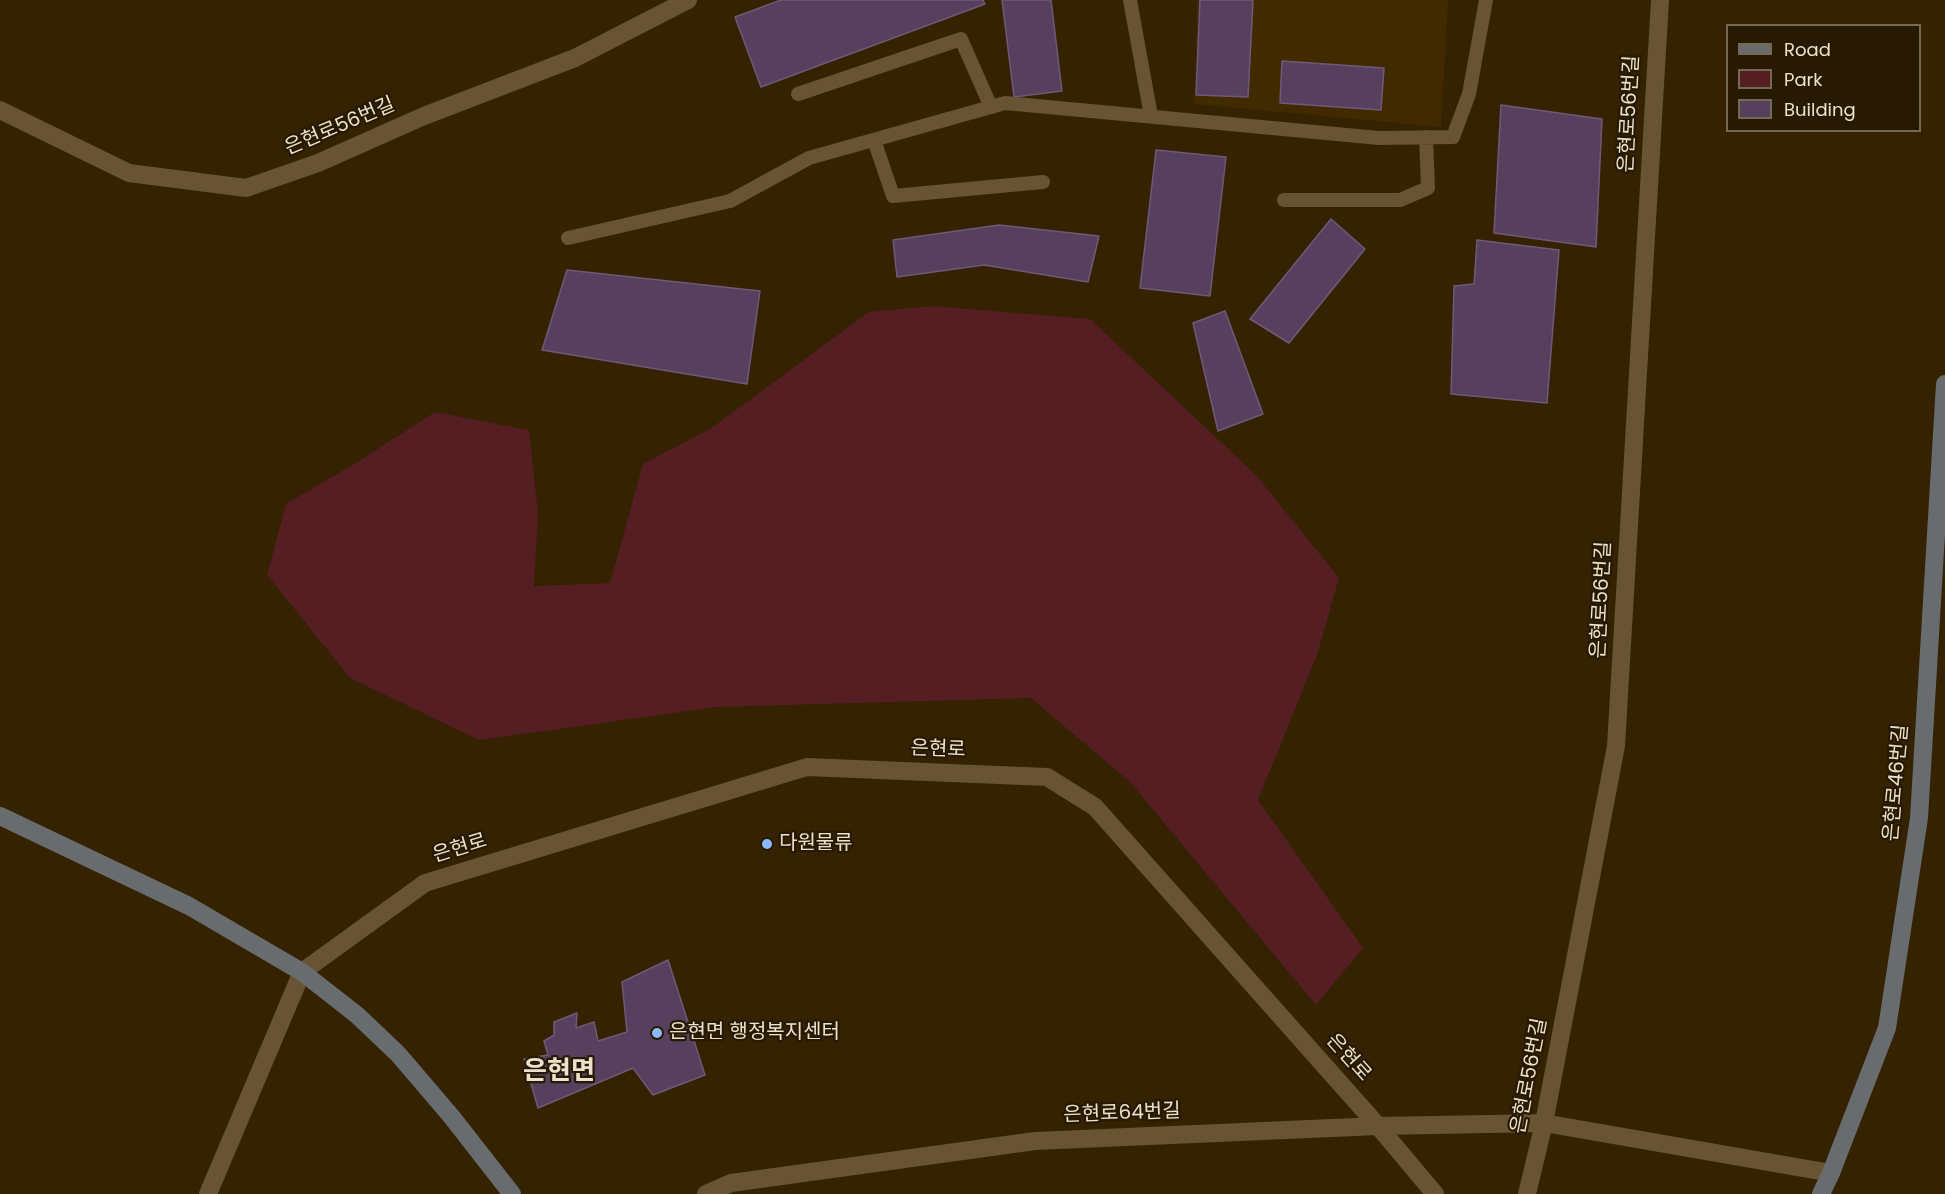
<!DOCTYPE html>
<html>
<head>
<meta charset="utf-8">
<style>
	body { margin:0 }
	#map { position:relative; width:1945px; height:1194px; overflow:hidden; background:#342200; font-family:Poppins,sans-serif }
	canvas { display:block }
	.legend { position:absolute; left:1726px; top:24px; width:195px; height:108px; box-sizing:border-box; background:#271902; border:2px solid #766954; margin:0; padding:8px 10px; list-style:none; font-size:18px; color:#ede1ce }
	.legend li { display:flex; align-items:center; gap:12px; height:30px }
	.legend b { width:30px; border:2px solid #766954 }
</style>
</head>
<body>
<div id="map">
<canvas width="1945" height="1194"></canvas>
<ul class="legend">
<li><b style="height:8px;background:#696c6f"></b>Road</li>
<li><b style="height:16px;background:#541e22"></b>Park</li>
<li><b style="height:16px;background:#56405d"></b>Building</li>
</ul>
</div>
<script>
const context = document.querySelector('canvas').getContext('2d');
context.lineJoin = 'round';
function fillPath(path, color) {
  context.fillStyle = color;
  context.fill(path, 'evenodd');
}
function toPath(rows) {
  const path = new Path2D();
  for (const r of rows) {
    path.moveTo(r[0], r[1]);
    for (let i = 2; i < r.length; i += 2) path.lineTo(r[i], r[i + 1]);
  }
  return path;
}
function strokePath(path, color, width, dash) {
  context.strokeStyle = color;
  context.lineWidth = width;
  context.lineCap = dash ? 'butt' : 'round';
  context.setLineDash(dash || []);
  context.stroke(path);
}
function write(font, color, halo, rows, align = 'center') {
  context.font = font + ' Poppins,"Noto Sans KR",sans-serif';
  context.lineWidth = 4.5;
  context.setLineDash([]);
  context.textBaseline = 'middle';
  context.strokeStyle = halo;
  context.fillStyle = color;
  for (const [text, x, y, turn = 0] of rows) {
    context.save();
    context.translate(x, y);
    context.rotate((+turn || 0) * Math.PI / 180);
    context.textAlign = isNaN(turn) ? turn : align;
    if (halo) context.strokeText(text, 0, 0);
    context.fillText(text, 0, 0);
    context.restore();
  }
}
fillPath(toPath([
	[1197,0,1448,0,1441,127,1195,104]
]), '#412a00');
fillPath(toPath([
	[932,306,1090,319,1256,475,1339,578,1317,655,1258,800,1363,948,1316,1005,1130,782,1031,698,717,707,479,740,350,678,267,575,286,504,359,461,435,412,529,430,538,513,534,586,610,583,643,464,710,429,869,312]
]), '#541e22');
const building = toPath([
	[781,0,983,0,985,4,761,87,735,17,781,0],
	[1002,0,1051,0,1062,91,1014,97,1002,0],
	[1200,0,1253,0,1248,97,1196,95,1200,0],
	[1282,61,1384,68,1381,110,1280,103,1282,61],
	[1501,105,1602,119,1596,247,1494,233,1501,105],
	[1156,150,1226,157,1210,296,1140,288,1156,150],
	[1331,219,1365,249,1289,343,1250,319,1331,219],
	[999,225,1099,236,1088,282,984,265,897,277,893,240,999,225],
	[1477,240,1559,250,1547,403,1451,394,1454,286,1474,284,1477,240],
	[567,270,760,291,747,384,542,350,567,270],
	[1225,311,1263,414,1218,431,1193,323,1225,311],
	[668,960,705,1075,653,1095,633,1068,538,1108,524,1059,548,1055,544,1041,554,1035,554,1022,577,1013,576,1028,594,1022,598,1041,627,1032,622,982,668,960]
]);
fillPath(building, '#56405d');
strokePath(building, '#705978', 1.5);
strokePath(toPath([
	[1130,0,1151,116],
	[798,94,961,39,991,107],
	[874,140,893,196,1043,182],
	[1284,200,1400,200,1428,188,1426,137],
	[568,238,730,201,809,158,1005,103,1379,138,1453,137,1469,94,1486,0]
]), '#685332', 14);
strokePath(toPath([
	[0,110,129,173,246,188,318,163,424,116,575,58,688,0],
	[208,1194,302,972,425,883,807,767,1047,777,1095,807,1378,1126,1435,1194],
	[706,1194,731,1183,1035,1141,1378,1126,1544,1123,1831,1173],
	[1527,1194,1544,1123,1616,746,1660,0]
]), '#685332', 18);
strokePath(toPath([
	[0,816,189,906,302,972,357,1015,398,1054,451,1116,512,1194],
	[1821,1194,1831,1173,1887,1028,1919,818,1945,384]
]), '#696c6f', 18);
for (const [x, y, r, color] of [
	[767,844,6,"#8cb9fc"],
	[657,1033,6,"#8cb9fc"]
]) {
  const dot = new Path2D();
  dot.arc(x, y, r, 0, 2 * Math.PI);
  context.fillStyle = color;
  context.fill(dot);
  strokePath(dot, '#271902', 2);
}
write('20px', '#ede1ce', '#271902', [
	["은현로56번길",1630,114,-87],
	["은현로56번길",340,127,-23],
	["은현로56번길",1602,600,-87],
	["은현로",938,750,2],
	["은현로46번길",1897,783,-85],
	["은현로",460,849,-17],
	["은현로",1348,1058,48],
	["은현로56번길",1530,1076,-79],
	["은현로64번길",1122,1114,-2]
]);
write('20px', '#ede1ce', '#271902', [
	["다원물류",779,844],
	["은현면 행정복지센터",669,1033]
], 'left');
write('bold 26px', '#ede1ce', '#271902', [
	["은현면",559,1072]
]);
</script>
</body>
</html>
